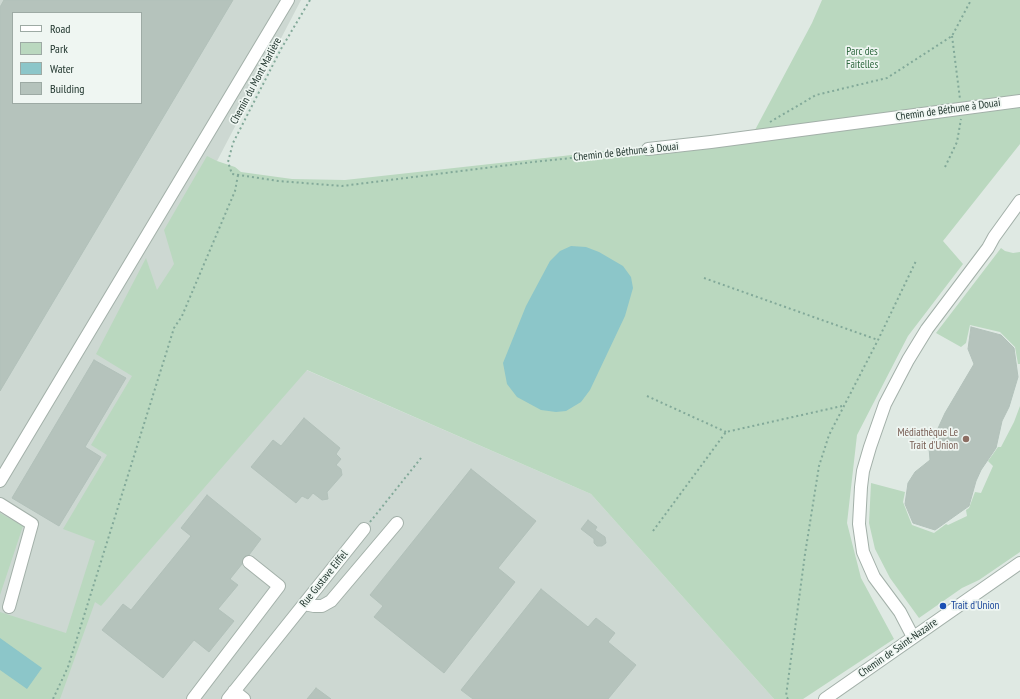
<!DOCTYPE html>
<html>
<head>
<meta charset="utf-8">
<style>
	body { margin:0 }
	#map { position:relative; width:1020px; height:699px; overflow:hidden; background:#dfe9e3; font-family:"PT Sans Narrow",sans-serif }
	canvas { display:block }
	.legend { position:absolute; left:12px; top:12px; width:130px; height:92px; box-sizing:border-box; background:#eff6f2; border:1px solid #9daaa4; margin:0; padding:5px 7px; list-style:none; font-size:12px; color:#22372f }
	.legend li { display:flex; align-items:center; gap:8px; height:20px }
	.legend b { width:20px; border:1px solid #9daaa4 }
</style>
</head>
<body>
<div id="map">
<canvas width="1020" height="699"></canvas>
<ul class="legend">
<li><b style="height:5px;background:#fff"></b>Road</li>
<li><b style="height:11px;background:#bad8bf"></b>Park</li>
<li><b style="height:11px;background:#8cc6c9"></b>Water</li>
<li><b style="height:11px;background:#b5c3bc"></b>Building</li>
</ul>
</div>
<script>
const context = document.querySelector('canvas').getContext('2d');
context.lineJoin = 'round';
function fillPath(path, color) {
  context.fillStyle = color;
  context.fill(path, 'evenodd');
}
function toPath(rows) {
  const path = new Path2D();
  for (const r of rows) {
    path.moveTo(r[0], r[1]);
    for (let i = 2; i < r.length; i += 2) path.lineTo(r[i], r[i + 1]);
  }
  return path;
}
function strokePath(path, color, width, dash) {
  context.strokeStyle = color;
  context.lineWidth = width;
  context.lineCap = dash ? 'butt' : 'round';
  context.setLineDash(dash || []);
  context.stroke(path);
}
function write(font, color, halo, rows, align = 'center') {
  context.font = font + ' "PT Sans Narrow",sans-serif';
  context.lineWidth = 3.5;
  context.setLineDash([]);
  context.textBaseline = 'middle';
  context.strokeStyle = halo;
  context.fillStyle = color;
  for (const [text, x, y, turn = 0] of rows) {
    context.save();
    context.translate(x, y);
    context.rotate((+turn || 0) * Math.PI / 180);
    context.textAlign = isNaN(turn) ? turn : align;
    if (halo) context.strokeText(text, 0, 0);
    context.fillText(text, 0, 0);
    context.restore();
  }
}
fillPath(toPath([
	[0,0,301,0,217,161,171,311,591,494,774,699,0,699],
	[13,13,141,13,141,103,13,103]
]), '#cdd8d2');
fillPath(toPath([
	[822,0,1020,0,1020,144,943,241,963,264,908,336,857,435,847,523,861,578,894,639,803,699,774,699,591,494,307,370,101,606,95,602,60,699,0,699,0,612,66,633,95,541,63,529,107,455,91,445,132,376,96,354,146,258,157,290,174,264,164,230,207,156,217,161,235,167,241,172,292,179,345,180,563,156,709,138,755,130,812,23],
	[1001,248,1005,251,1013,253,1020,252,1020,364,1018,364,1015,347,1000,332,970,325,966,343,961,347,936,333],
	[1020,406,1020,552,979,580,962,588,919,618,890,578,875,549,869,523,871,483,905,492,903,502,912,525,934,533,946,524,948,525,967,516,966,510,969,508,975,492,981,493,993,466,988,461,998,447,1001,447,1014,422],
	[0,513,23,526,0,595]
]), '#bad8bf');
fillPath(toPath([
	[571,246,586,247,599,252,623,266,631,277,633,288,625,316,590,390,581,402,566,411,556,412,541,410,517,397,507,384,503,363,526,306,550,261,560,251],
	[0,638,42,668,27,689,0,670]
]), '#8cc6c9');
const building = toPath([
	[4,0,233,0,0,391,0,7,4,0],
	[13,13,141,13,141,103,13,103,13,13],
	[971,327,1001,335,1014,348,1018,377,1009,407,1002,421,996,448,981,470,976,481,969,506,935,530,913,523,905,504,908,483,915,472,930,460,929,448,945,413,974,364,968,349,971,327],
	[94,360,126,378,85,447,101,457,59,526,12,498,94,360],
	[304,418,340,448,336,454,341,459,336,465,341,469,342,475,327,492,328,499,322,500,313,493,308,499,302,496,296,503,251,467,273,440,281,446,304,418],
	[471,469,536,521,498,568,515,582,444,673,374,617,383,606,370,595,471,469],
	[207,495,261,539,249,555,243,558,242,564,230,579,238,585,218,609,234,621,209,652,194,640,163,678,102,630,123,604,131,610,191,536,181,528,207,495],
	[588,520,597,527,595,530,605,537,606,543,602,546,597,546,594,543,594,539,581,529,588,520],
	[541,589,588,627,596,618,615,633,608,642,636,665,608,699,473,699,461,690,541,589],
	[316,688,331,699,307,699,316,688]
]);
fillPath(building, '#b5c3bc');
strokePath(building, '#b2c1ba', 1);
const minor = toPath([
	[648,149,711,142,1020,101],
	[0,481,288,0],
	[0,504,32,524,9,607],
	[304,604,314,606,322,606,331,601,397,523],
	[913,637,900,612,874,577,863,552,859,524,861,487,863,471,870,447,885,404,908,360,927,329,988,248,994,237,1020,201],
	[234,691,244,699],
	[193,699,279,586,249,562],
	[228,699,364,529],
	[825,699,1020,563]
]);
strokePath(minor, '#a3b0a9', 14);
strokePath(toPath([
	[310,0,281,49,233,143,228,162,232,174,278,181,342,186,533,162,637,151],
	[952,36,960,99],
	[770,122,816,95,887,78,952,36,971,0],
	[945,167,957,142,961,119],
	[704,278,878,340],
	[647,396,726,432],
	[370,522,421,458],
	[653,531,726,432,842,406],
	[53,699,68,667,174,328,182,316,235,191,238,175],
	[788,699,786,696,805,554,819,466,829,435,878,340,916,261]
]), '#82a999', 2, [2, 3]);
strokePath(minor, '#fff', 12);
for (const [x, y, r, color] of [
	[966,439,4,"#8d6e63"],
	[943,606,4,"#1a4fb4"]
]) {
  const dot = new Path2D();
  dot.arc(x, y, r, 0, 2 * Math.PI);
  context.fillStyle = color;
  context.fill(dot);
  strokePath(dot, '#eff6f2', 1.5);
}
write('11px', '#306940', '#eff6f2', [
	["Parc des",862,52],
	["Faitelles",862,65]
]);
write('11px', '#22372f', '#eff6f2', [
	["Chemin du Mont Marlière",256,81,-62],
	["Chemin de Béthune à Douai",948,110,-8],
	["Chemin de Béthune à Douai",626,152,-6],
	["Rue Gustave Eiffel",324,579,-51],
	["Chemin de Saint-Nazaire",898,648,-35]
]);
write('11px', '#785e54', '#eff6f2', [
	["Médiathèque Le",958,433],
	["Trait d'Union",958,446]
], 'right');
write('11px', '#164399', '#eff6f2', [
	["Trait d'Union",951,606]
], 'left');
</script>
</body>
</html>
